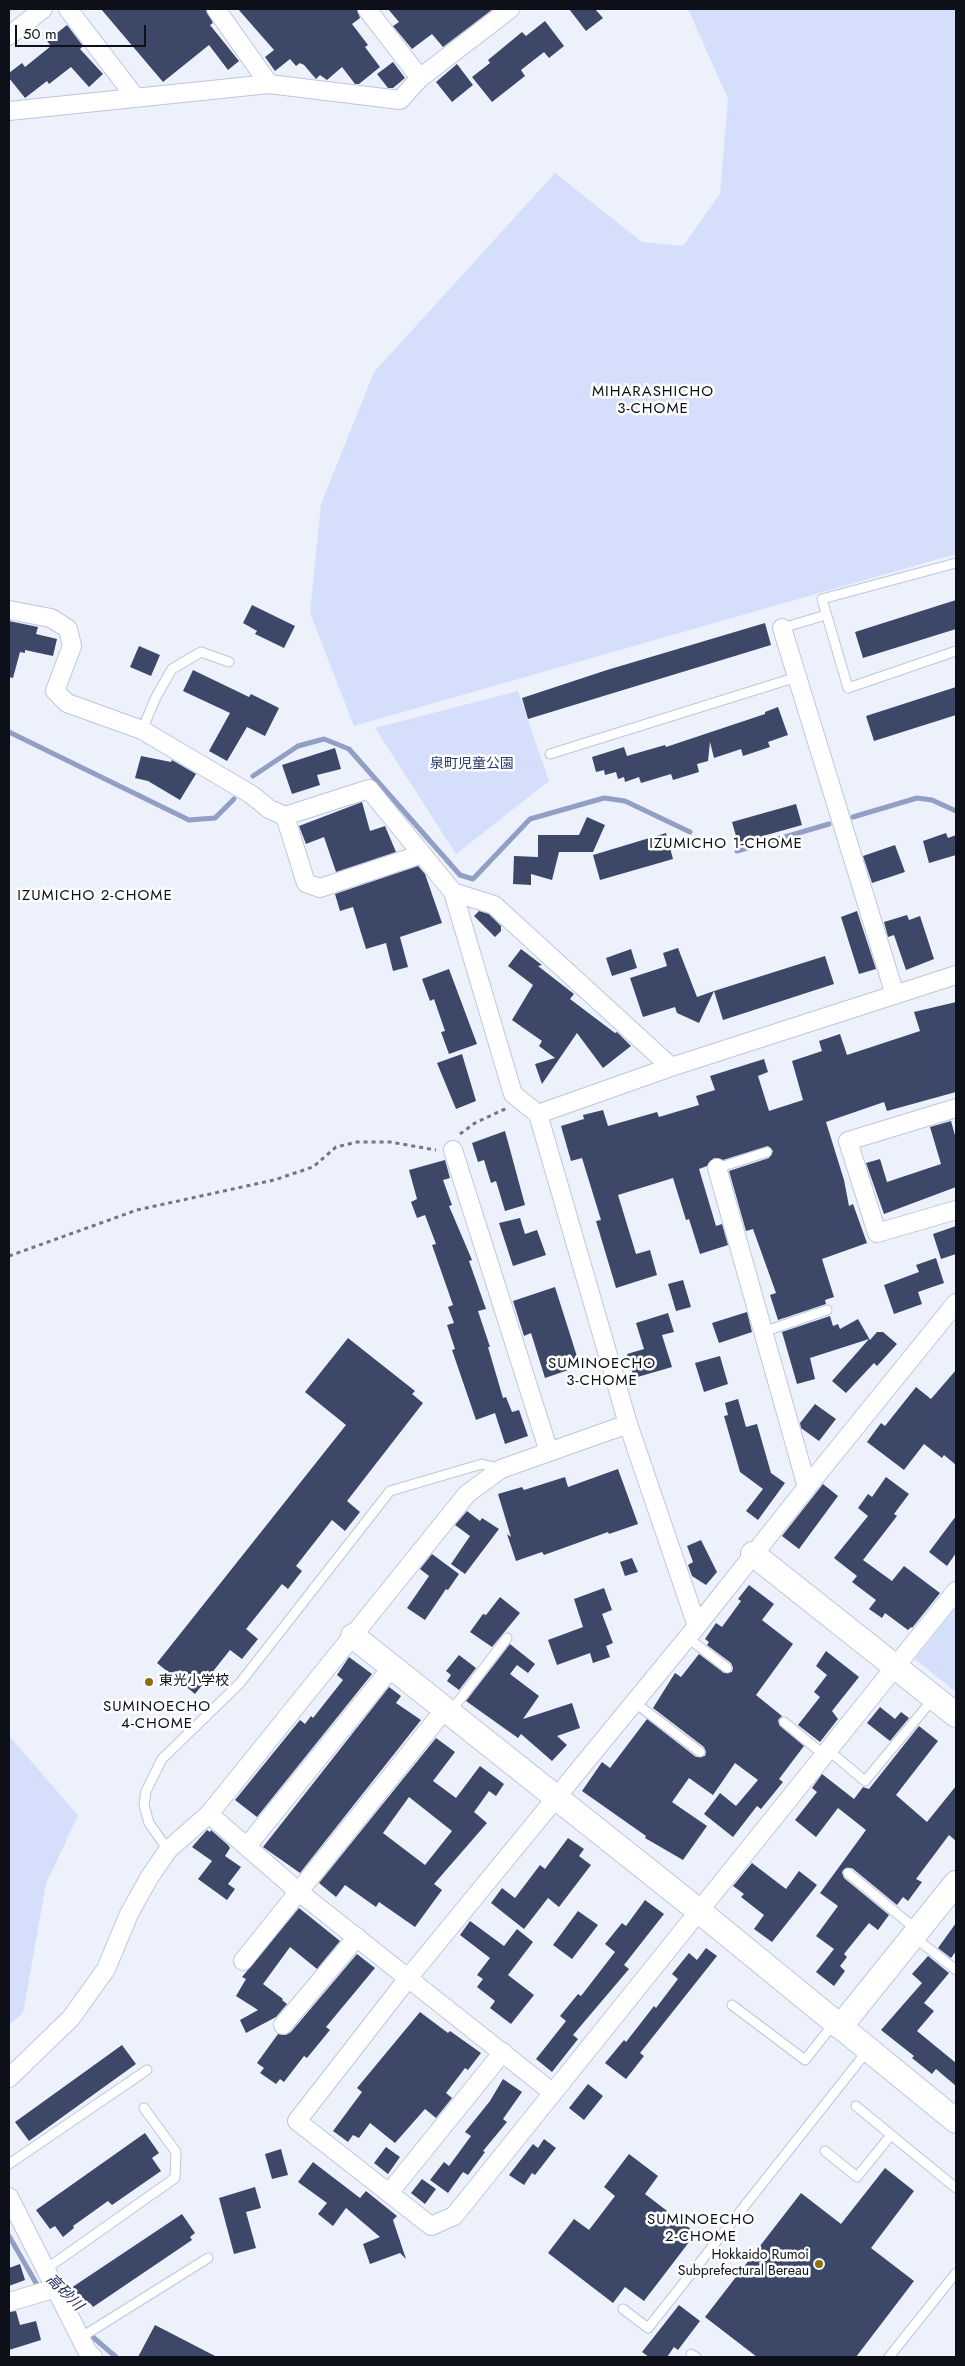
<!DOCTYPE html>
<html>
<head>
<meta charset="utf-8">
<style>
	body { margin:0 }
	#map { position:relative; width:965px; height:2366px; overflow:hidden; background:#edf1fb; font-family:Jost,sans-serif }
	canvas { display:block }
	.frame { position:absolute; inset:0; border:10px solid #0e1019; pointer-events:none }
	.scale { position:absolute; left:15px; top:25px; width:131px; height:22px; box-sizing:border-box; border:2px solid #0e1019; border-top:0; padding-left:6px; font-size:15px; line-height:18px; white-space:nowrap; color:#0e1019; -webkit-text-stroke:4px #fefefe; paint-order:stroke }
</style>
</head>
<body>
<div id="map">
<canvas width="965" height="2366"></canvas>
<div class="frame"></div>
<div class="scale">50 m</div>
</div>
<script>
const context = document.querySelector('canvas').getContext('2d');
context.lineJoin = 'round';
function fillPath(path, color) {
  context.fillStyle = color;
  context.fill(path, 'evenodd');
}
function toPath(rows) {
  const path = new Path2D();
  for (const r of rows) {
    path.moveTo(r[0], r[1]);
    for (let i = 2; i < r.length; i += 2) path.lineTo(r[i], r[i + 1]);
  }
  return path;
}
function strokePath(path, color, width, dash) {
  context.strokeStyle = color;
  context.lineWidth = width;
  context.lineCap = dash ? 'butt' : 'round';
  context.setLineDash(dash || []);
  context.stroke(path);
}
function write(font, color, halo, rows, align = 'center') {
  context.font = font + ' Jost,"Noto Sans JP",sans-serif';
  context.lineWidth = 5;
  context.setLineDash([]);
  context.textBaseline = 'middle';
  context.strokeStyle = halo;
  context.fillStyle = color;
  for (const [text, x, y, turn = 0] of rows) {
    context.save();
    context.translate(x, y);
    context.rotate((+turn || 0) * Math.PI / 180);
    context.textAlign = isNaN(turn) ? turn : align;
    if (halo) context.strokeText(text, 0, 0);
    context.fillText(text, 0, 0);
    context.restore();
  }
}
fillPath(toPath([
	[688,9,956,9,956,554,354,726,310,613,321,504,374,372,555,173,642,242,683,246,720,194,728,99],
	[518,691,549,781,456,854,375,728],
	[956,1607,956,1692,915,1659],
	[9,1736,78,1815,46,1884,23,2013,9,2025]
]), '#d5dffb');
strokePath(toPath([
	[9,732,189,820,215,818,234,799],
	[253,776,298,746,324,739,349,749,460,875,473,879,530,819,604,798,625,801,690,832],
	[853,817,917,798,932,800,956,811],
	[737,851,829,824],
	[9,2236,40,2290],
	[87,2332,116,2357]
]), '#929fc5', 5);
fillPath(toPath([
	[101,9,206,9,213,23,210,25,239,61,228,70,209,45,163,82],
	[238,9,357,9,360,18,352,24,368,45,365,47,380,67,359,84,355,84,342,67,327,80,320,75,316,79,304,65,300,63,296,66,290,59,275,71,265,57,274,50],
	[388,9,493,9,443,47,432,34,412,49,393,26,399,22],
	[569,9,595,9,603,18,586,31],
	[545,21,564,46,549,58,544,52,521,70,525,76,492,102,472,77,490,63,488,60,522,32,526,36],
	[67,25,83,46,80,49,103,74,89,87,71,67,49,84,47,81,25,98,9,78,9,73,22,63,25,67,51,46,47,41],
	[393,62,405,78,393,88,388,88,377,74],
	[457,64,473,85,452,102,436,82],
	[956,600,956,629,863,658,855,632],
	[252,605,295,626,284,648,255,634,257,631,243,623],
	[9,621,38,627,36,634,57,639,53,656,25,650,25,653,20,652,13,678,9,677],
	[765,623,771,645,528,719,522,698,607,670],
	[139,646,160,655,151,676,130,667],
	[193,670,249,697,251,694,279,708,265,736,247,727,227,761,209,751,230,713,183,691],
	[956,687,956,715,874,741,866,716],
	[778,707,788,735,768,742,770,747,743,756,741,749,714,758,710,742,708,761,697,764,699,772,673,780,671,774,641,783,639,777,625,782,624,777,618,779,616,772,605,775,604,770,596,772,592,757,624,747,627,756,665,745,666,747,765,714,765,712],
	[335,748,341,769,317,775,320,785,292,794,282,765],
	[141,756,171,762,172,760,196,774,180,800,148,781,135,778],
	[362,802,370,831,385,826,396,852,336,872,324,837,306,844,299,826],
	[796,804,802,825,738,843,732,822],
	[587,817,605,825,593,852,559,852,552,880,531,874,531,885,513,884,514,856,538,857,538,835,579,835],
	[666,833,673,859,600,880,593,855],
	[946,833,948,838,956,835,956,855,929,863,923,841],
	[895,845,905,872,872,883,863,856],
	[418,866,425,874,442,923,400,937,408,967,393,971,386,943,366,949,353,907,340,911,335,894],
	[479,911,489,914,501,926,501,931,495,937,474,916],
	[857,911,876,969,859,974,841,917],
	[907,915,909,920,920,916,934,959,906,970,894,935,888,937,884,922],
	[678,948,697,997,714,991,699,1023,677,1013,675,1007,643,1017,630,978,667,966,663,953],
	[521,949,542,965,538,966,574,994,570,999,615,1033,617,1032,631,1046,603,1068,577,1033,542,1084,535,1064,555,1058,539,1046,542,1041,512,1020,533,985,508,966],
	[631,949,637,968,612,976,606,958],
	[825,956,834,984,723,1020,714,991],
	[449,969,477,1044,449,1054,441,1032,445,1031,434,999,430,1001,422,979],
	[956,1002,956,1092,887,1111,884,1102,826,1122,844,1180,849,1206,853,1204,867,1243,822,1259,834,1297,825,1300,826,1304,778,1320,770,1295,776,1293,753,1229,746,1231,729,1171,769,1158,773,1151,768,1146,723,1160,714,1158,707,1166,699,1169,716,1226,722,1224,728,1245,700,1254,689,1219,686,1220,673,1178,618,1195,636,1254,650,1250,657,1275,616,1288,596,1221,601,1220,582,1158,571,1161,561,1126,584,1119,583,1115,603,1110,608,1126,657,1112,659,1117,699,1105,696,1096,715,1090,710,1076,764,1059,768,1072,758,1076,769,1111,803,1100,792,1061,822,1051,819,1041,840,1034,847,1055,920,1031,914,1012],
	[462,1054,476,1101,456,1109,437,1063],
	[951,1121,956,1139,956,1187,884,1214,866,1163,880,1159,887,1182,941,1164,930,1127],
	[505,1131,525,1205,505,1211,496,1181,491,1183,484,1160,478,1162,472,1143],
	[445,1160,450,1178,443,1180,452,1205,449,1206,472,1260,469,1261,486,1309,478,1311,490,1347,488,1347,503,1398,506,1397,512,1412,519,1410,528,1436,505,1444,495,1413,476,1420,452,1350,455,1349,447,1325,454,1323,448,1307,453,1305,432,1245,436,1244,425,1215,417,1218,411,1202,417,1199,409,1170],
	[520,1218,525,1234,537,1230,546,1255,513,1266,499,1223],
	[956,1226,956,1254,941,1259,933,1234],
	[936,1258,944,1283,918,1292,922,1304,894,1314,884,1285,919,1272,916,1265],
	[683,1280,691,1307,676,1311,668,1284],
	[555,1287,580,1366,545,1378,531,1333,524,1336,513,1301],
	[747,1312,752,1332,719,1343,712,1323],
	[668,1313,674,1332,662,1335,672,1367,634,1378,627,1354,644,1349,636,1323],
	[830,1316,833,1326,838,1324,840,1329,858,1319,870,1340,877,1332,883,1332,897,1344,877,1366,874,1363,846,1393,832,1381,869,1339,810,1358,815,1379,797,1384,782,1332],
	[348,1338,415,1391,412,1394,423,1403,347,1501,360,1512,345,1531,332,1520,296,1566,302,1571,288,1589,282,1584,246,1629,258,1639,242,1659,230,1650,195,1694,157,1663,346,1425,305,1392],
	[720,1356,728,1384,704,1392,695,1363],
	[956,1370,956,1465,944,1455,942,1458,924,1444,904,1470,867,1442,881,1423,885,1426,916,1387,931,1399],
	[738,1399,746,1427,757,1424,771,1473,785,1483,758,1520,746,1511,763,1489,740,1472,724,1416,728,1415,725,1403],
	[815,1404,836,1419,819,1441,801,1428,800,1423],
	[618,1469,638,1524,609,1534,608,1532,544,1555,542,1552,516,1561,507,1534,511,1537,498,1494,522,1487,524,1490,565,1477,568,1487],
	[886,1477,909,1494,894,1514,897,1516,863,1560,892,1581,904,1566,940,1593,912,1628,911,1627,908,1630,885,1613,882,1618,869,1609,876,1600,852,1582,857,1576,834,1558,868,1516,858,1508,868,1494,872,1497],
	[823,1484,838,1496,799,1549,782,1536],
	[467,1511,480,1521,482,1518,499,1529,465,1574,451,1564,470,1536,455,1525],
	[956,1516,956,1553,947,1566,929,1552],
	[701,1540,717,1572,706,1585,692,1576,688,1565,693,1562,687,1546],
	[432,1554,459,1574,448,1590,446,1589,425,1620,407,1608,429,1576,420,1569],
	[632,1558,638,1572,625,1576,620,1562],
	[749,1585,774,1604,762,1620,793,1644,756,1695,782,1716,778,1720,780,1726,804,1746,779,1779,783,1782,761,1809,757,1806,733,1837,704,1814,720,1793,736,1806,758,1780,735,1763,713,1795,689,1778,672,1802,707,1826,683,1860,645,1838,646,1836,582,1791,602,1762,610,1768,647,1719,696,1757,705,1756,706,1752,704,1747,653,1708,675,1673,681,1677,699,1654,724,1673,732,1672,733,1668,731,1663,707,1645,709,1642,705,1639,716,1623,722,1627,741,1601,738,1599],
	[604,1588,612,1610,602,1614,613,1643,606,1646,610,1657,593,1663,590,1653,557,1665,548,1640,583,1627,574,1599],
	[500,1597,520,1613,492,1647,470,1632,483,1614,486,1615],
	[510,1644,535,1664,528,1673,517,1665,510,1674,539,1696,523,1719,572,1703,580,1728,557,1736,567,1745,552,1761,521,1734,518,1738,466,1701],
	[826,1651,859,1677,832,1711,838,1719,820,1742,798,1725,820,1697,814,1692,827,1675,816,1666],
	[459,1655,476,1668,459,1690,447,1681,451,1675,446,1671],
	[349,1657,372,1674,257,1817,235,1800,300,1720,305,1724,311,1716,313,1718,343,1680,337,1675],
	[389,1687,401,1696,396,1703,421,1720,300,1873,263,1847],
	[880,1707,895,1719,901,1712,909,1718,890,1741,867,1723],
	[919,1726,938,1741,896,1795,927,1822,956,1786,956,1841,949,1835,916,1879,922,1882,908,1901,903,1897,897,1905,852,1868,844,1869,842,1872,844,1878,889,1915,878,1930,869,1923,844,1954,847,1957,840,1966,845,1971,834,1986,816,1972,834,1949,816,1936,838,1906,820,1893,866,1830,838,1808,816,1837,795,1820,817,1792,812,1788,822,1774,854,1799,863,1787,869,1789],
	[436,1738,455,1752,433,1781,456,1798,480,1766,504,1784,496,1796,489,1791,474,1812,487,1823,434,1884,442,1890,415,1927,379,1902,376,1907,345,1885,336,1897,319,1883],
	[409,1797,452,1831,425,1865,383,1833],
	[207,1830,210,1832,211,1830,228,1845,230,1848,225,1856,241,1867,228,1884,235,1889,227,1900,198,1879,212,1861,192,1847],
	[568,1838,584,1849,579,1856,591,1865,559,1907,548,1898,524,1929,491,1903,502,1888,515,1898,540,1865,545,1869],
	[752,1863,786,1889,799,1871,817,1885,772,1942,754,1929,764,1915,741,1897,744,1894,733,1886],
	[645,1900,664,1914,624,1965,629,1969,573,2035,578,2039,552,2072,536,2059,566,2021,560,2016,578,1994,581,1996,615,1952,605,1944,622,1923,626,1926],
	[299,1908,340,1941,317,1969,290,1947,263,1984,283,1999,282,2000,287,2004,276,2017,246,2033,240,2020,258,2010,236,1996,246,1979,242,1977],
	[578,1911,598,1925,572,1959,553,1945],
	[470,1921,504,1946,517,1929,533,1942,508,1975,534,1995,511,2024,490,2008,495,2001,477,1987,483,1979,477,1975,490,1958,460,1935],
	[956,1923,956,1951,951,1958,938,1948],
	[706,1948,717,1956,640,2053,644,2056,626,2079,605,2063,624,2040,626,2042,654,2006,656,2008,678,1979,672,1974,689,1953,697,1960],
	[357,1954,375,1968,326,2027,330,2030,307,2058,304,2056,284,2082,280,2079,276,2084,260,2073,264,2068,257,2063,278,2034,286,2035,291,2032],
	[928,1956,949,1973,924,2003,934,2011,917,2031,956,2063,956,2086,936,2069,932,2074,912,2058,914,2056,881,2030,922,1983,912,1974],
	[420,2012,448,2033,450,2031,481,2053,468,2070,465,2068,446,2093,452,2098,436,2118,425,2109,395,2143,370,2123,359,2138,353,2135,348,2142,333,2131,362,2092,357,2088],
	[122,2045,136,2064,29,2141,15,2122],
	[503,2079,522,2092,503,2119,507,2122,483,2151,485,2152,468,2175,463,2172,448,2193,430,2180,444,2162,449,2166,471,2136,465,2132,490,2101],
	[588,2084,603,2096,584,2120,569,2108],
	[145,2133,159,2153,152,2158,161,2171,112,2205,108,2201,73,2226,74,2228,63,2237,55,2226,50,2229,36,2210],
	[544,2139,556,2148,535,2175,532,2173,524,2185,509,2175,533,2144,538,2148],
	[386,2147,400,2157,388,2174,374,2163],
	[281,2149,288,2175,272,2179,265,2154],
	[629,2154,658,2176,645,2194,696,2233,644,2301,625,2287,613,2303,548,2253,574,2219,589,2230,615,2196,604,2187],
	[313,2162,360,2198,366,2191,397,2216,393,2220,406,2259,400,2253,370,2264,363,2244,380,2237,346,2208,333,2226,318,2214,327,2203,298,2182],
	[885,2168,914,2191,871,2248,914,2281,856,2357,757,2357,705,2317,801,2193,841,2224],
	[422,2179,436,2189,425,2204,411,2193],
	[255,2187,261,2208,246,2212,256,2248,234,2254,219,2198],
	[182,2214,195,2233,190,2237,192,2240,93,2307,90,2303,83,2308,71,2288],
	[20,2264,25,2280,9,2286,9,2268],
	[679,2305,700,2321,678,2350,674,2347,667,2357,649,2357,642,2352],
	[16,2311,20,2325,36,2321,41,2340,9,2350,9,2312],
	[155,2325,217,2357,138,2357]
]), '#3d4869');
const lane = toPath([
	[956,563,822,599,848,688,956,651],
	[782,628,826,615],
	[142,730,156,697,172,669,201,652,229,662],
	[550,754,797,677],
	[717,1168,767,1152],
	[763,1332,827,1310],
	[688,1638,727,1668],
	[634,1702,700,1752],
	[451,1711,507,1638],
	[784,1722,824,1755],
	[828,1750,865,1781,933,1699],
	[168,1850,149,1823,144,1805,146,1791,162,1759,240,1683,390,1491,482,1464,501,1469],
	[848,1873,917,1930],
	[913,1936,956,1970],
	[732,2005,805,2060,834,2023],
	[856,2106,956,2188],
	[825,2151,857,2177,891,2135],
	[9,2164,147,2070],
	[46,2269,175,2178,176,2152,144,2108],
	[623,2309,648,2328,868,2050],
	[80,2338,208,2258],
	[691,2354,696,2357],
	[889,2357,956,2273]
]);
const street = toPath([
	[68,9,136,98],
	[216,9,269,84],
	[367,9,420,78],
	[9,36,43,9],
	[9,111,269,84,400,100,420,78,510,9],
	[9,610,51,618,68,629,72,646,55,691,67,703,142,730,252,795,269,809,285,816,369,789,453,892,494,905,671,1067],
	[782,628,895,995],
	[285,816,306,883,320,888,422,854],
	[453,892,513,1094,538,1114,628,1424,697,1626],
	[956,1108,848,1141,877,1233,956,1210],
	[538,1114,671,1067,956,975],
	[453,1150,549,1452],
	[717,1168,807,1487],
	[956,1303,807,1487,697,1626,409,1977,297,2121,431,2226,454,2216,956,1591],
	[209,1814,299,1892,552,2092],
	[248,1845,392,1667],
	[243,1961,445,1709],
	[283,2025,357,1937],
	[9,2078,71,2018,106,1969,129,1914,149,1878,168,1850,209,1814,467,1494,501,1469,628,1424],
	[389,2193,503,2052],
	[9,2197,87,2351,93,2357],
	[9,2302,56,2288]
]);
const secondary = toPath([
	[753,1554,956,1715],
	[353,1636,699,1911,956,2121],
	[840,2027,956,1883]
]);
strokePath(lane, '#bdc6df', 11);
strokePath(street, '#bdc6df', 20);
strokePath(secondary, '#bdc6df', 26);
strokePath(toPath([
	[460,1134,475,1123,507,1108],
	[9,1256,137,1210,274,1180,313,1167,336,1147,357,1142,390,1142,436,1150]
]), '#73767f', 3, [4, 4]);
strokePath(lane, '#fff', 9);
strokePath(street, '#fff', 18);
strokePath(secondary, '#fff', 24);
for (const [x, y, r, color] of [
	[149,1682,5,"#8c6f12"],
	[819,2264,5,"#8c6f12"]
]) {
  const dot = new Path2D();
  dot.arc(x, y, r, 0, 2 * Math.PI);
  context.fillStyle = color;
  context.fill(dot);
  strokePath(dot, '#fefefe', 2);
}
write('14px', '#2b3a6b', '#fefefe', [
	["泉町児童公園",472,765]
]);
write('14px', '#0e1019', '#fefefe', [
	["東光小学校",159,1682],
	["Hokkaido Rumoi",809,2256,"right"],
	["Subprefectural Bereau",809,2272,"right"]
], 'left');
context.letterSpacing = '1px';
write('15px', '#0e1019', '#fefefe', [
	["MIHARASHICHO",653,392],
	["3-CHOME",653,409],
	["IZUMICHO 1-CHOME",726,844],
	["IZUMICHO 2-CHOME",95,896],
	["SUMINOECHO",602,1364],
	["3-CHOME",602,1381],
	["SUMINOECHO",157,1707],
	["4-CHOME",157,1724],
	["SUMINOECHO",701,2220],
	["2-CHOME",701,2237]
]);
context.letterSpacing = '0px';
write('italic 15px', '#1a2655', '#fefefe', [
	["高砂川",64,2293,45]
]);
</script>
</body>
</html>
